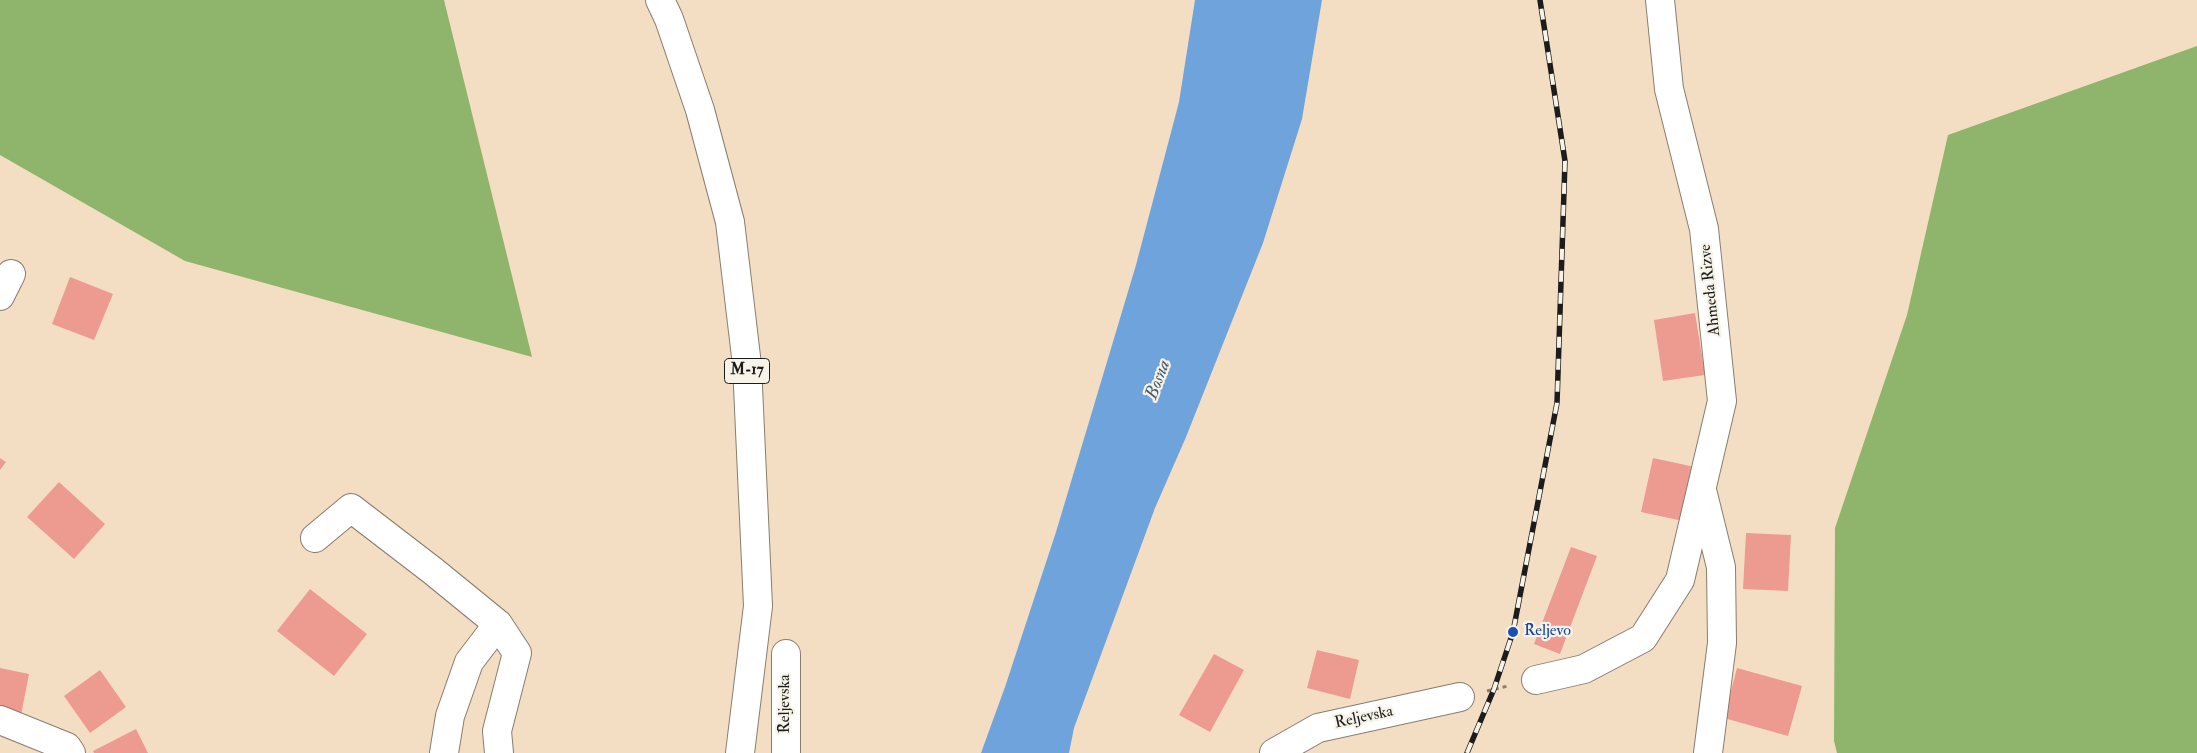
<!DOCTYPE html>
<html>
<head>
<meta charset="utf-8">
<style>
	body { margin:0 }
	canvas { display:block; background:#f4dec3 }
</style>
</head>
<body>
<canvas width="2197" height="753"></canvas>
<script>
const context = document.querySelector('canvas').getContext('2d');
context.lineJoin = 'round';
function fillPath(path, color) {
  context.fillStyle = color;
  context.fill(path, 'evenodd');
}
function toPath(rows) {
  const path = new Path2D();
  for (const r of rows) {
    path.moveTo(r[0], r[1]);
    for (let i = 2; i < r.length; i += 2) path.lineTo(r[i], r[i + 1]);
  }
  return path;
}
function strokePath(path, color, width, dash) {
  context.strokeStyle = color;
  context.lineWidth = width;
  context.lineCap = dash ? 'butt' : 'round';
  context.setLineDash(dash || []);
  context.stroke(path);
}
function write(font, color, halo, rows, align = 'center') {
  context.font = font + ' "IM FELL Double Pica",serif';
  context.lineWidth = 4.5;
  context.setLineDash([]);
  context.textBaseline = 'middle';
  context.strokeStyle = halo;
  context.fillStyle = color;
  for (const [text, x, y, turn = 0] of rows) {
    context.save();
    context.translate(x, y);
    context.rotate((+turn || 0) * Math.PI / 180);
    context.textAlign = isNaN(turn) ? turn : align;
    if (halo) context.strokeText(text, 0, 0);
    context.fillText(text, 0, 0);
    context.restore();
  }
}
fillPath(toPath([
	[0,0,444,0,532,357,185,261,0,155],
	[2197,46,2197,753,1837,753,1834,741,1835,528,1907,315,1948,135]
]), '#8eb56b');
fillPath(toPath([
	[1195,0,1322,0,1302,119,1263,243,1186,437,1155,508,1074,728,1069,753,981,753,1005,687,1056,532,1136,265,1179,102]
]), '#6fa3db');
fillPath(toPath([
	[70,277,113,294,94,340,52,324],
	[1695,313,1705,375,1663,381,1654,320],
	[0,458,6,462,0,470],
	[1653,458,1695,467,1683,521,1641,512],
	[59,482,105,524,74,559,27,517],
	[1746,533,1791,535,1788,591,1743,589],
	[1571,547,1597,556,1560,654,1534,644],
	[310,589,367,634,334,676,277,631],
	[1317,650,1359,660,1350,699,1307,688],
	[1214,654,1244,670,1210,732,1179,715],
	[0,668,29,674,21,715,0,711],
	[1737,668,1802,686,1788,736,1724,718],
	[100,670,126,707,90,733,64,696],
	[136,729,148,753,94,753,93,751]
]), '#ed9b91');
const minor = toPath([
	[0,296,11,274],
	[1703,494,1721,567,1722,643,1708,753],
	[315,538,351,508,433,571,498,624,517,653,497,731,499,753],
	[786,654,786,753],
	[1536,680,1584,669,1643,638,1680,580,1722,401,1704,229,1669,89,1660,0],
	[0,720,67,747,71,753],
	[444,753,450,716,469,662,498,624],
	[1274,753,1318,728,1460,697]
]);
const primary = toPath([
	[660,0,669,19,700,110,730,222,747,365,758,606,740,753]
]);
strokePath(minor, '#887d70', 30);
strokePath(primary, '#887d70', 30);
strokePath(toPath([
	[1487,691,1508,686]
]), '#887d70', 3, [4, 4]);
strokePath(minor, '#fff', 28);
strokePath(primary, '#fff', 28);
const rail = toPath([
	[1467,753,1494,689,1513,632,1557,403,1565,161,1540,0]
]);
strokePath(rail, '#1c1c1c', 5.5);
strokePath(rail, '#f7f3e8', 4, [11]);
for (const [x, y, r, color] of [
	[1513,632,6,"#1a4fb4"]
]) {
  const dot = new Path2D();
  dot.arc(x, y, r, 0, 2 * Math.PI);
  context.fillStyle = color;
  context.fill(dot);
  strokePath(dot, '#f7f3e8', 2);
}
for (const [x, y, w] of [
	[747,371,45]
]) {
  const box = new Path2D();
  box.roundRect(x - w / 2, y - 12.5, w, 25, 4);
  context.fillStyle = '#f7f3e8';
  context.fill(box);
  strokePath(box, '#1c1c1c', 1);
}
write('bold 15px', '#1c1c1c', null, [
	["M-17",747,371]
]);
write('16px', '#1c1c1c', '#f7f3e8', [
	["Ahmeda Rizve",1711,290,-96],
	["Reljevska",786,704,-90],
	["Reljevska",1364,718,-12]
]);
write('16px', '#164399', '#f7f3e8', [
	["Reljevo",1524,632]
], 'left');
write('italic 18px', '#415972', '#f7f3e8', [
	["Bosna",1159,380,-69]
]);
</script>
</body>
</html>
